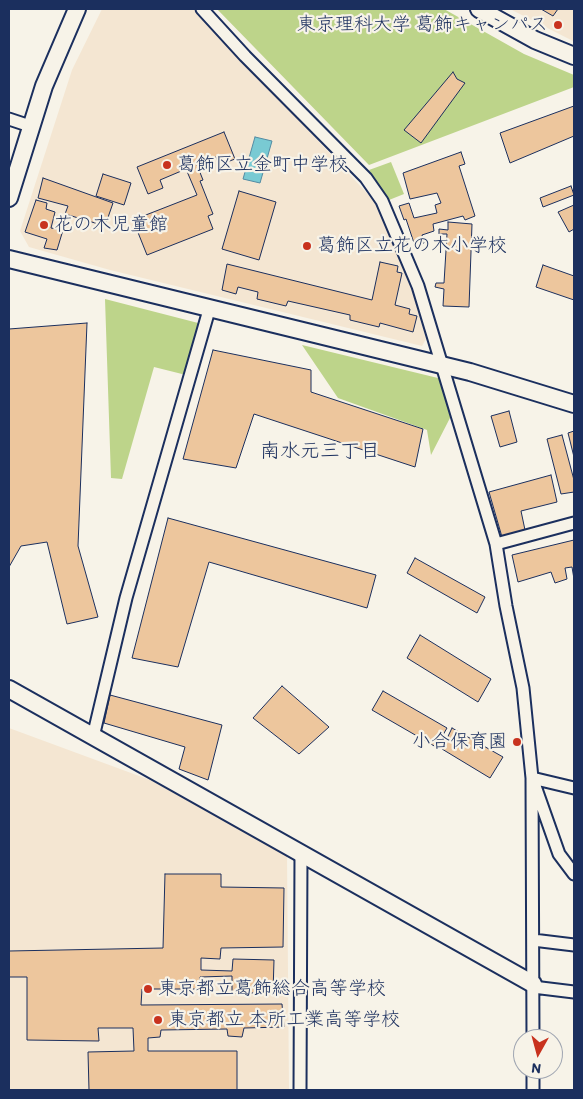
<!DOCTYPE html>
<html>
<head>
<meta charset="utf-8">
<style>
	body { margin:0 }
	#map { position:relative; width:583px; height:1099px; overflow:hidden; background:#f7f3e8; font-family:Itim,sans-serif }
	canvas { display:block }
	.frame { position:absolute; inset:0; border:10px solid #1b2f5e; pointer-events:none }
	.north { position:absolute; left:513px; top:1029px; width:50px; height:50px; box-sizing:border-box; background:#f7f3e8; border:1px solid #9fa5b1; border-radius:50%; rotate:187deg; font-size:14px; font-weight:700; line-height:20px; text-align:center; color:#1b2f5e }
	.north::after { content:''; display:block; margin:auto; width:18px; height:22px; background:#c8321e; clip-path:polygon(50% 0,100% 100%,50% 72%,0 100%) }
</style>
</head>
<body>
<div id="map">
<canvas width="583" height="1099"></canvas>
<div class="frame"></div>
<div class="north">N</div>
</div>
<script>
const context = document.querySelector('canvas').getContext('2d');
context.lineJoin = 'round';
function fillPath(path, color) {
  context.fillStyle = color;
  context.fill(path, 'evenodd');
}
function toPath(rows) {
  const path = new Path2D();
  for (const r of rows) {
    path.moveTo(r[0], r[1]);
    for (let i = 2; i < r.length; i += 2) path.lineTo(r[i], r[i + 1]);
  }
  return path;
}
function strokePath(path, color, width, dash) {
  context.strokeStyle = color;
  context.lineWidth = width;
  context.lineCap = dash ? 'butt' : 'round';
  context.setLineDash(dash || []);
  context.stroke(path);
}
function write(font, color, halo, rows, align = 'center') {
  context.font = font + ' Itim,"Klee One",sans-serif';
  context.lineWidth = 4.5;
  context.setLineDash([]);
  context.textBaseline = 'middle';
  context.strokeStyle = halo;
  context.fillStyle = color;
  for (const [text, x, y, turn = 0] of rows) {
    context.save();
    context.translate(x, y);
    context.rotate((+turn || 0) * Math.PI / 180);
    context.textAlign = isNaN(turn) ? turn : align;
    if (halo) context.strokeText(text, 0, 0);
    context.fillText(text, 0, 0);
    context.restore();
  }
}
fillPath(toPath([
	[102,9,195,9,379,206,411,286,426,339,422,346,110,270,29,247,20,231,72,70],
	[510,9,574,9,574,41,573,41],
	[9,728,150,780,287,855,289,1090,9,1090]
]), '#f4e6d2');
fillPath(toPath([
	[217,9,444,9,524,54,574,75,574,87,369,165],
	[391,162,404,194,389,200,369,170],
	[105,299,202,324,186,375,154,367,122,479,111,478],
	[302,345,442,379,451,416,431,455,427,430,338,398]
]), '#bdd48a');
const water = toPath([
	[255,137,272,141,260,183,243,179,255,137]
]);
fillPath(water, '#79cad3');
strokePath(water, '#538ca4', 1);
const building = toPath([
	[541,9,558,9,553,16,541,9],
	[453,72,457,79,465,83,421,143,404,130,453,72],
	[574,106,574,136,510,163,500,133,574,106],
	[224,132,235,159,219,165,216,157,197,165,203,180,200,181,213,214,208,216,213,229,147,255,133,220,197,195,186,169,160,180,163,188,148,194,137,167,224,132],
	[461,152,465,164,459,166,475,216,465,220,463,216,433,224,434,231,422,235,424,243,415,246,406,219,404,220,399,206,409,203,414,218,437,213,435,205,441,203,437,193,410,199,403,173,461,152],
	[103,174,131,183,124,205,96,196,103,174],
	[43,178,113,203,105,226,65,214,68,206,38,198,43,178],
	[571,186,574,195,543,207,540,198,571,186],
	[239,191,276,202,259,260,222,249,239,191],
	[36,200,47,203,46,209,55,212,51,228,63,230,57,250,44,248,47,239,25,232,36,200],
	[574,205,574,229,569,232,558,212,574,205],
	[448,222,472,224,469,307,443,306,444,289,435,287,436,283,444,283,447,234,439,234,439,229,448,230,448,222],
	[380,262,398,266,397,272,402,273,395,305,410,309,409,314,417,316,413,332,380,323,379,327,350,320,350,315,288,301,286,306,257,299,258,292,238,287,236,294,222,290,227,264,372,300,380,262],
	[543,265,574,276,574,300,536,287,543,265],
	[87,323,78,546,98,617,67,624,47,542,21,546,9,567,9,329,87,323],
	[213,350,311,370,311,392,423,429,415,467,254,414,236,468,183,459,213,350],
	[509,411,517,442,500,447,491,416,509,411],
	[574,431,574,457,568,433,574,431],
	[562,435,574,480,574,492,561,494,547,439,562,435],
	[551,475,557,502,521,511,525,530,502,537,489,492,551,475],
	[168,518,376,575,367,608,209,562,178,667,132,658,168,518],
	[574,540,574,579,572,567,565,568,567,579,555,583,551,572,518,582,512,555,574,540],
	[415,558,485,597,477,613,407,573,415,558],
	[420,635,491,679,478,702,407,658,420,635],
	[282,686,329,727,299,754,253,718,282,686],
	[383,691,447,728,436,747,372,710,383,691],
	[110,695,222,725,208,780,179,769,185,747,104,723,110,695],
	[452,728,503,757,490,778,442,749,452,728],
	[165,874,221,874,221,887,284,888,283,947,221,948,220,959,201,958,201,970,232,971,233,959,274,960,273,993,232,993,232,976,200,977,201,989,142,989,141,1005,282,1004,284,1027,244,1028,242,1037,228,1036,227,1029,161,1030,160,1037,148,1038,148,1051,237,1051,237,1090,89,1090,88,1052,134,1051,133,1028,98,1028,99,1041,27,1040,27,977,9,977,9,951,163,948,165,874]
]);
fillPath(building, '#edc69d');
strokePath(building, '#1b2f5e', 1);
const street = toPath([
	[202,9,245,56,366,178,382,201,418,286,496,544,506,606,523,688,532,778,533,1039],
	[9,119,30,126],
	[496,544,574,523],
	[93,737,126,598,209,310],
	[532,778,574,788],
	[535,786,559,854,574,874],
	[533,940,574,945],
	[533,987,574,992],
	[533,1069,533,1090],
	[300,1090,301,855]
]);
const secondary = toPath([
	[479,9,535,40,574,56],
	[9,198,44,86,77,9],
	[9,259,470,372,574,404],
	[9,689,533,984]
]);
strokePath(street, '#1b2f5e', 15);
strokePath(secondary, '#1b2f5e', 20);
strokePath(street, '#f7f3e8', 11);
strokePath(secondary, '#f7f3e8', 16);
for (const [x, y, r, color] of [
	[558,25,5,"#c8321e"],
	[167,165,5,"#c8321e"],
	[44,225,5,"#c8321e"],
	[307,246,5,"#c8321e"],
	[517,742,5,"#c8321e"],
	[148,989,5,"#c8321e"],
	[158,1020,5,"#c8321e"]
]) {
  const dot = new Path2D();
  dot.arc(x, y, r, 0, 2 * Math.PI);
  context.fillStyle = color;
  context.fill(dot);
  strokePath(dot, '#f7f3e8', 2);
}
write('19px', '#1b2f5e', '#f7f3e8', [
	["東京理科大学 葛飾キャンパス",548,25,"right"],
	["葛飾区立金町中学校",177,165],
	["花の木児童館",54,225],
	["葛飾区立花の木小学校",317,246],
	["小合保育園",507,742,"right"],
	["東京都立葛飾総合高等学校",158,989],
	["東京都立 本所工業高等学校",168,1020]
], 'left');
write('20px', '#1b2f5e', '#f7f3e8', [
	["南水元三丁目",320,452]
]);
</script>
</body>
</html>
